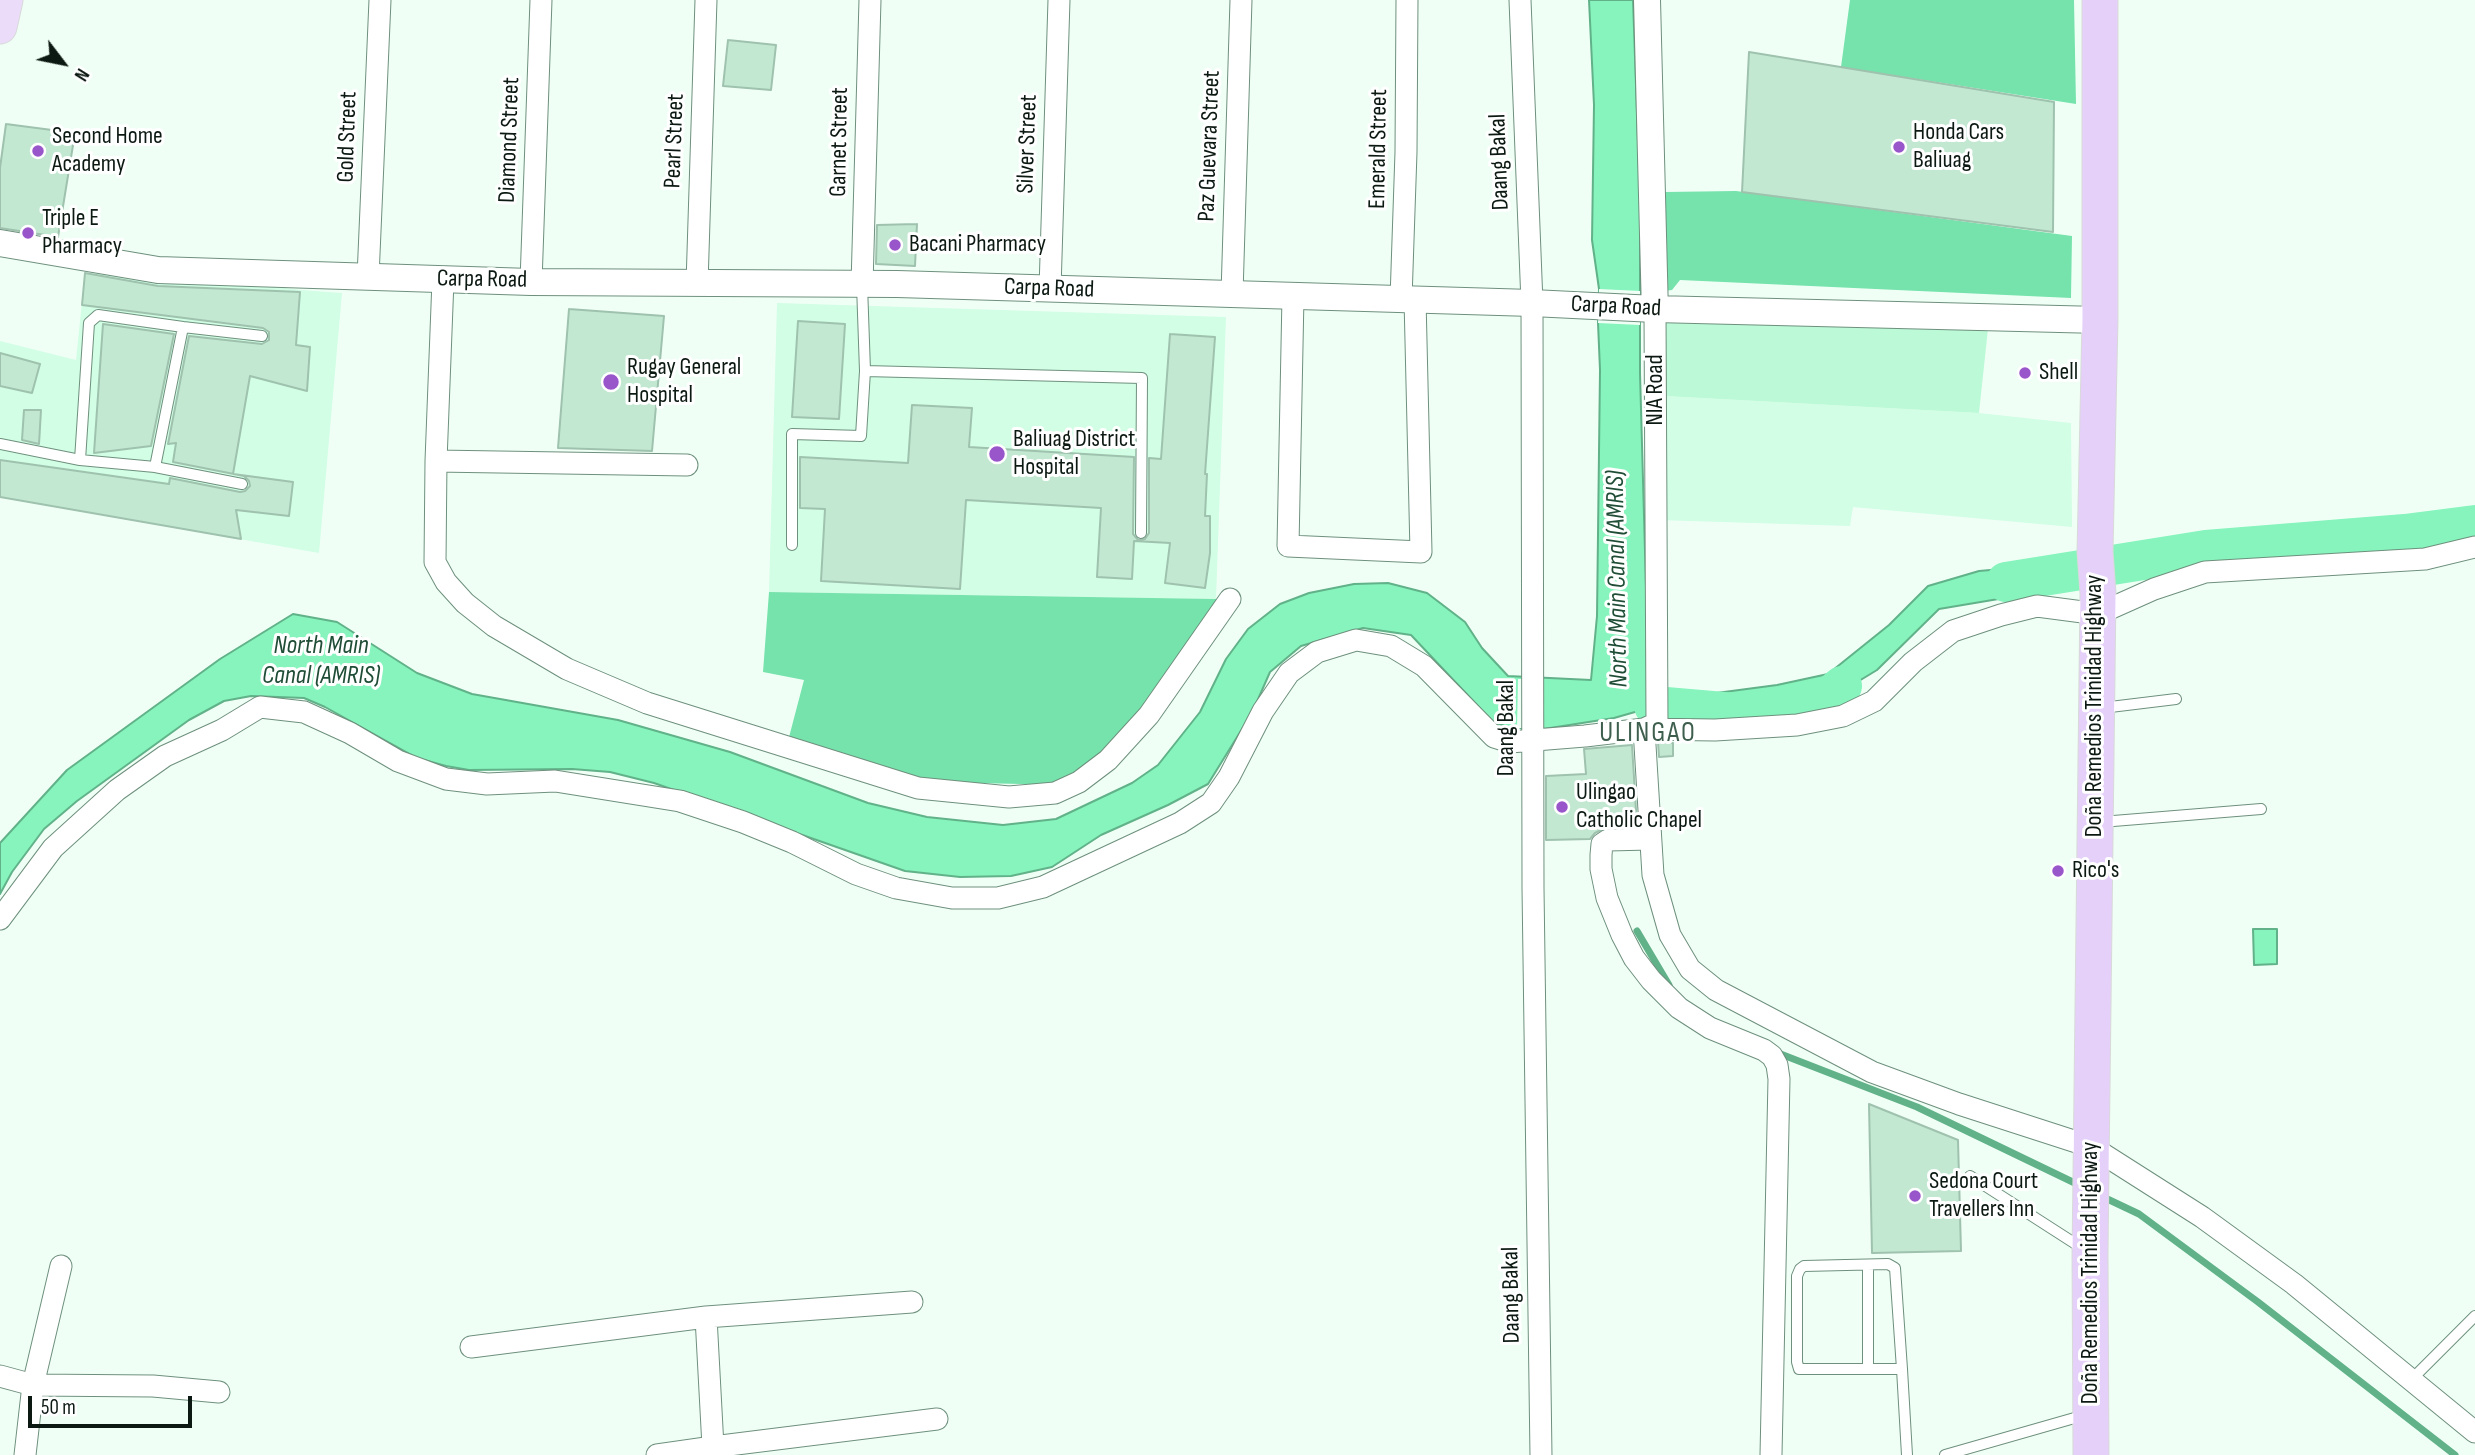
<!DOCTYPE html>
<html>
<head>
<meta charset="utf-8">
<style>
	body { margin:0 }
	#map { position:relative; width:2475px; height:1455px; overflow:hidden; background:#f0fff6; font-family:"Sofia Sans Condensed",sans-serif }
	canvas { display:block }
	.north { position:absolute; left:28px; top:28px; width:70px; height:70px; -webkit-text-stroke:5px #fff; paint-order:stroke; rotate:122deg; font-size:19px; font-weight:700; line-height:28px; text-align:center; color:#0c1912 }
	.north::after { content:''; display:block; margin:auto; width:24px; height:32px; background:#0c1912; clip-path:polygon(50% 0,100% 100%,50% 72%,0 100%) }
	.scale { position:absolute; left:28px; top:1396px; width:164px; height:32px; box-sizing:border-box; border:4px solid #0c1912; border-top:0; padding-left:9px; font-size:21px; line-height:24px; white-space:nowrap; color:#0c1912; -webkit-text-stroke:5px #fff; paint-order:stroke }
</style>
</head>
<body>
<div id="map">
<canvas width="2475" height="1455"></canvas>
<div class="north">N</div>
<div class="scale">50 m</div>
</div>
<script>
const context = document.querySelector('canvas').getContext('2d');
context.lineJoin = 'round';
function fillPath(path, color) {
  context.fillStyle = color;
  context.fill(path, 'evenodd');
}
function toPath(rows) {
  const path = new Path2D();
  for (const r of rows) {
    path.moveTo(r[0], r[1]);
    for (let i = 2; i < r.length; i += 2) path.lineTo(r[i], r[i + 1]);
  }
  return path;
}
function strokePath(path, color, width, dash) {
  context.strokeStyle = color;
  context.lineWidth = width;
  context.lineCap = dash ? 'butt' : 'round';
  context.setLineDash(dash || []);
  context.stroke(path);
}
function write(font, color, halo, rows, align = 'center') {
  context.font = font + ' "Sofia Sans Condensed",sans-serif';
  context.lineWidth = 6;
  context.setLineDash([]);
  context.textBaseline = 'middle';
  context.strokeStyle = halo;
  context.fillStyle = color;
  for (const [text, x, y, turn = 0] of rows) {
    context.save();
    context.translate(x, y);
    context.rotate((+turn || 0) * Math.PI / 180);
    context.textAlign = isNaN(turn) ? turn : align;
    if (halo) context.strokeText(text, 0, 0);
    context.fillText(text, 0, 0);
    context.restore();
  }
}
fillPath(toPath([
	[85,273,186,276,301,290,342,293,319,553,0,497,0,341,76,360],
	[777,303,1226,317,1216,599,769,592],
	[1664,396,1979,413,2071,423,2072,527,1853,507,1850,526,1658,520]
]), '#d1fee4');
fillPath(toPath([
	[1664,323,1916,326,1988,329,1979,413,1664,396]
]), '#bcfad7');
fillPath(toPath([
	[1850,0,2074,0,2076,104,1841,67],
	[1736,191,2072,236,2071,298,1680,280,1672,290,1664,291,1665,192],
	[769,592,1216,599,1222,618,1177,683,1072,785,973,783,866,772,788,741,804,680,763,672]
]), '#75e3ab');
const water = toPath([
	[1589,0,1633,0,1640,198,1640,373,1649,694,1671,699,1777,685,1828,674,1889,625,1928,586,1979,571,2059,564,2058,589,1939,609,1877,670,1826,701,1698,711,1649,708,1614,718,1544,729,1511,728,1493,722,1411,635,1363,628,1301,646,1270,672,1252,713,1208,784,1168,805,1101,835,1052,867,1011,876,960,877,905,871,654,783,610,772,572,769,469,770,446,766,417,758,325,707,304,698,251,696,224,701,189,720,77,801,44,829,12,872,0,894,0,843,67,770,220,659,293,614,337,622,417,673,472,694,618,720,730,752,868,803,927,817,1003,825,1056,819,1132,783,1158,765,1200,712,1226,659,1248,629,1280,604,1309,593,1354,584,1388,583,1427,593,1465,622,1482,648,1508,676,1591,680,1597,616,1600,370,1598,323,1599,289,1592,240,1594,105,1589,0],
	[2253,929,2277,929,2277,964,2254,965,2253,929]
]);
fillPath(water, '#86f4bc');
strokePath(water, '#61b289', 2);
fillPath(toPath([
	[1599,289,1640,291,1640,325,1598,323],
	[1518,679,1538,679,1538,728,1517,728]
]), '#f0fff6');
strokePath(toPath([
	[1637,931,1669,985],
	[1778,1053,1917,1107,2081,1186],
	[2101,1196,2139,1214,2258,1302,2455,1455]
]), '#61b289', 7);
strokePath(toPath([
	[2006,582,2206,550,2405,534,2475,525],
	[1654,706,1747,714,1830,696,1842,686]
]), '#86f4bc', 40);
const building = toPath([
	[728,40,776,45,771,90,723,86,728,40],
	[1749,52,2054,102,2053,232,1742,192,1749,52],
	[6,124,75,133,58,237,0,228,0,168,6,124],
	[917,224,915,266,876,264,877,225,917,224],
	[85,273,158,286,300,292,296,345,310,347,307,391,250,376,233,474,293,482,289,516,236,510,241,539,0,497,0,460,169,484,170,478,240,492,245,491,250,486,249,481,244,476,173,462,176,443,168,444,189,336,262,344,269,340,269,332,263,328,82,305,85,273],
	[569,309,664,316,652,451,558,448,569,309],
	[798,321,845,324,839,419,792,417,798,321],
	[103,324,174,334,151,446,94,453,103,324],
	[1170,334,1215,337,1205,474,1207,474,1205,516,1210,516,1210,553,1205,588,1165,583,1170,543,1134,541,1132,579,1097,577,1101,508,966,500,960,589,821,581,825,509,800,508,800,457,908,463,912,405,972,408,969,447,1134,457,1133,534,1138,540,1145,539,1149,533,1149,458,1161,459,1170,334],
	[0,353,40,364,32,393,0,386,0,353],
	[24,410,41,410,39,444,22,440,24,410],
	[1658,742,1673,743,1673,756,1659,757,1658,742],
	[1632,745,1637,826,1607,827,1595,833,1590,839,1546,840,1546,776,1586,774,1584,749,1632,745],
	[1869,1104,1958,1140,1961,1251,1872,1253,1869,1104]
]);
fillPath(building, '#c3e8d2');
strokePath(building, '#9ec2ad', 2);
const service = toPath([
	[865,371,1142,378,1141,533],
	[0,444,80,460,155,467,242,484],
	[80,460,89,323,98,315,183,327],
	[155,467,183,327,262,336],
	[792,545,792,434,861,436,865,371,862,285],
	[2102,708,2176,699],
	[2101,822,2261,809],
	[1970,1176,2082,1248],
	[1868,1265,1868,1369],
	[1902,1369,1799,1369,1797,1362,1797,1276,1800,1269,1804,1266,1888,1264,1895,1268,1902,1369,1907,1455],
	[2411,1380,2475,1316],
	[1945,1455,2085,1415]
]);
const minor = toPath([
	[1520,0,1532,303,1533,888,1541,1455],
	[368,277,380,0],
	[443,280,436,461,435,562,446,582,465,603,494,626,567,669,647,703,918,788,1009,797,1055,793,1079,782,1108,760,1149,715,1230,599],
	[531,282,541,0],
	[697,284,706,0],
	[862,285,870,0],
	[1050,289,1059,0],
	[1232,294,1241,0],
	[1293,296,1288,546,1421,552,1415,299],
	[1401,299,1406,152,1407,0],
	[1655,313,1657,723,1644,729,1653,875,1670,935,1690,969,1716,990,1872,1072,1959,1104,2092,1147,2202,1217,2294,1284,2475,1432],
	[436,461,687,465],
	[1650,839,1608,840,1602,844,1601,855,1601,869,1607,898,1622,935,1634,958,1651,980,1679,1008,1710,1028,1764,1050,1772,1056,1777,1065,1779,1079,1771,1455],
	[0,919,53,848,117,790,165,756,222,730,260,707,304,712,350,733,398,761,446,779,487,784,555,781,680,801,743,822,792,842,856,874,896,888,952,898,998,898,1043,887,1180,823,1211,803,1229,777,1263,711,1289,673,1317,652,1356,640,1391,646,1424,666,1494,737,1510,742,1585,736,1644,729,1715,730,1797,725,1843,716,1874,701,1913,662,1953,631,2001,615,2037,606,2098,614,2154,589,2205,572,2425,559,2475,547],
	[706,1317,912,1302],
	[471,1347,706,1317,713,1447,657,1455],
	[0,1376,33,1385,153,1386,219,1392],
	[713,1447,937,1419],
	[25,1455,33,1385,61,1266]
]);
const tertiary = toPath([
	[1647,0,1655,313],
	[0,243,158,270,531,282,897,284,1532,303,1655,309,2100,320]
]);
const primary = toPath([
	[0,27,6,0]
]);
const trunk = toPath([
	[2091,1455,2090,1254,2098,593,2095,552,2100,320,2100,0]
]);
strokePath(service, '#6e907d', 12);
strokePath(minor, '#6e907d', 23);
strokePath(tertiary, '#6e907d', 28);
strokePath(primary, '#d8dad9', 35);
strokePath(trunk, '#d8dad9', 37);
strokePath(service, '#fff', 10);
strokePath(minor, '#fff', 21);
strokePath(tertiary, '#fff', 26);
strokePath(primary, '#ebdcfa', 33);
strokePath(trunk, '#e4d0f8', 35);
for (const [x, y, r, color] of [
	[1899,147,7,"#9956cb"],
	[38,151,7,"#9956cb"],
	[28,233,7,"#9956cb"],
	[895,245,7,"#9956cb"],
	[2025,373,7,"#9956cb"],
	[611,382,9,"#9956cb"],
	[997,454,9,"#9956cb"],
	[1562,807,7,"#9956cb"],
	[2058,871,7,"#9956cb"],
	[1915,1196,7,"#9956cb"]
]) {
  const dot = new Path2D();
  dot.arc(x, y, r, 0, 2 * Math.PI);
  context.fillStyle = color;
  context.fill(dot);
  strokePath(dot, '#fff', 2.5);
}
write('24px', '#0c1912', '#fff', [
	["Honda Cars",1913,133],
	["Baliuag",1913,161],
	["Second Home",52,137],
	["Academy",52,165],
	["Triple E",42,219],
	["Pharmacy",42,247],
	["Bacani Pharmacy",909,245],
	["Rugay General",627,368],
	["Hospital",627,396],
	["Shell",2039,373],
	["Baliuag District",1013,440],
	["Hospital",1013,468],
	["Ulingao",1576,793],
	["Catholic Chapel",1576,821],
	["Rico's",2072,871],
	["Sedona Court",1929,1182],
	["Travellers Inn",1929,1210]
], 'left');
write('24px', '#0c1912', '#fff', [
	["Gold Street",348,137,-88],
	["Diamond Street",510,140,-88],
	["Pearl Street",675,141,-88],
	["Garnet Street",840,142,-89],
	["Silver Street",1028,144,-88],
	["Paz Guevara Street",1210,146,-88],
	["Emerald Street",1379,149,-89],
	["Daang Bakal",1500,162,-92],
	["Carpa Road",482,280,1],
	["Carpa Road",1049,289,2],
	["Carpa Road",1616,307,3],
	["NIA Road",1656,390,-90],
	["Doña Remedios Trinidad Highway",2095,706,-90],
	["Daang Bakal",1507,728,-90],
	["Doña Remedios Trinidad Highway",2091,1273,-90],
	["Daang Bakal",1512,1295,-91]
]);
write('italic 26px', '#1f4d36', '#fff', [
	["North Main Canal (AMRIS)",1618,579,-91],
	["North Main",321,646],
	["Canal (AMRIS)",321,676]
]);
context.letterSpacing = '2px';
write('28px', '#3e5f4d', '#fff', [
	["ULINGAO",1648,734]
]);
context.letterSpacing = '0px';
</script>
</body>
</html>
